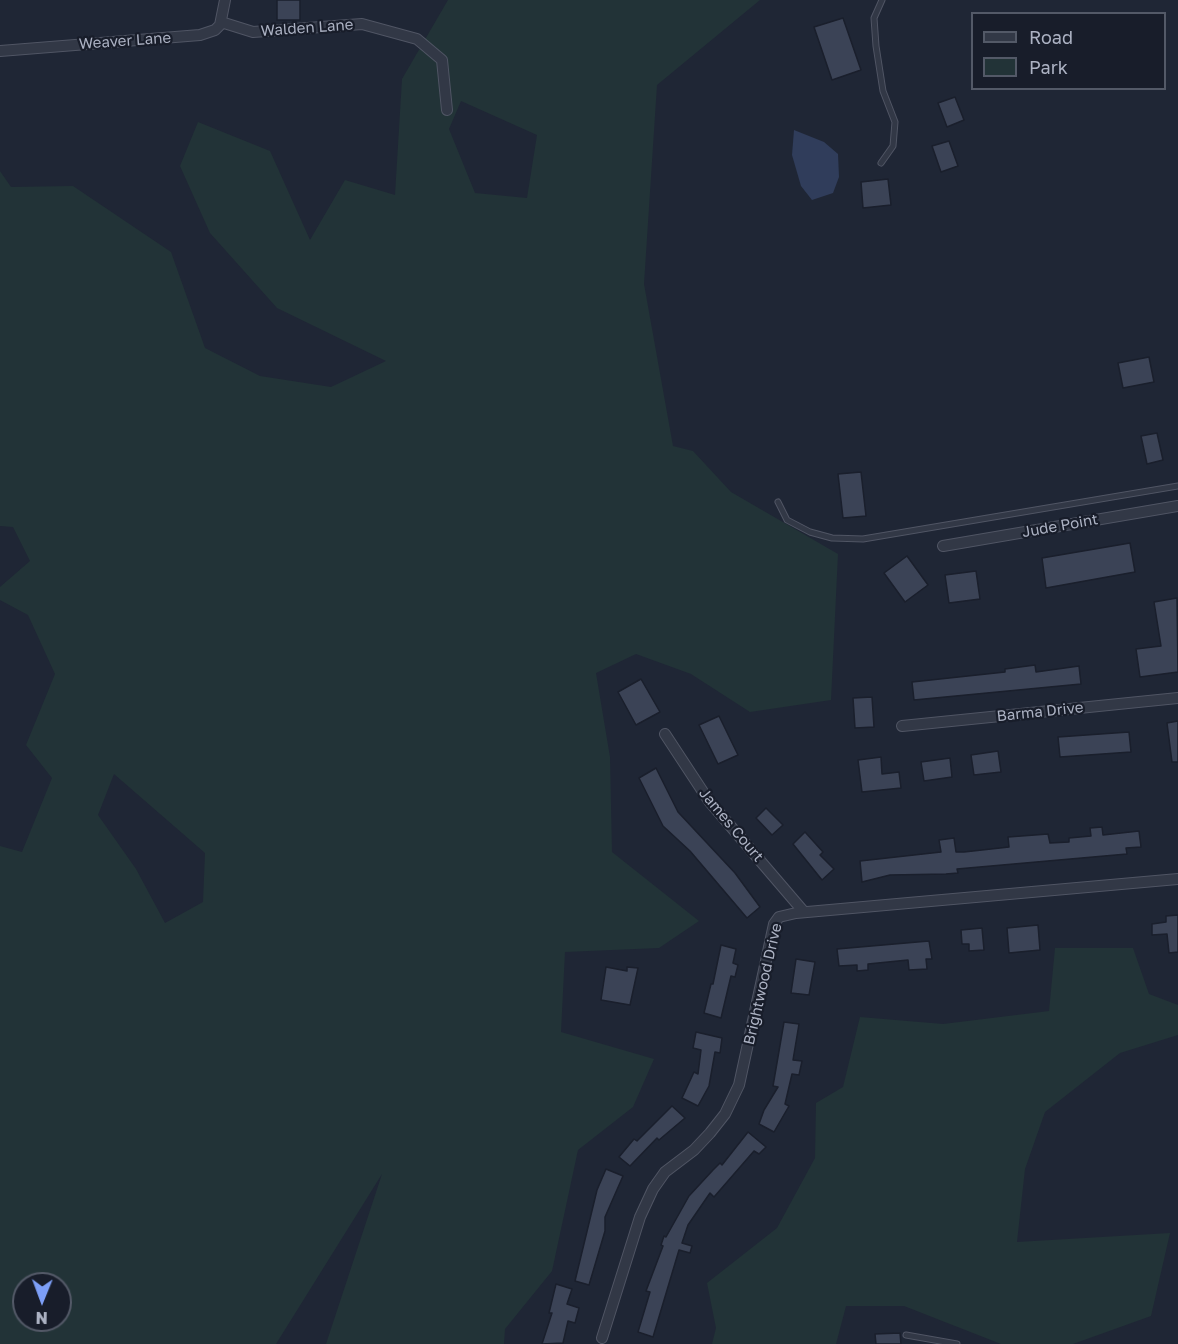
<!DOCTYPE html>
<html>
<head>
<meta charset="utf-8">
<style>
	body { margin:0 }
	#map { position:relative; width:1178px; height:1344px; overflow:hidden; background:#1f2635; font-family:"Golos Text",sans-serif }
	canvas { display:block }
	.legend { position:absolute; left:971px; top:12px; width:195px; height:78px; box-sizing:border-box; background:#181d2a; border:2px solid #535967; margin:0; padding:8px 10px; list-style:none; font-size:18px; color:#acb2c3 }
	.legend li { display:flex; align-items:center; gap:12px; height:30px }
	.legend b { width:30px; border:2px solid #535967 }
	.north { position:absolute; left:12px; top:1272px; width:60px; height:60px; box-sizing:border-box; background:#181d2a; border:2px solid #535967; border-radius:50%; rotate:181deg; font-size:16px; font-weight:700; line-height:24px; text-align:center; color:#acb2c3 }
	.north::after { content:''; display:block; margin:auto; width:21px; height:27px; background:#7d9ff7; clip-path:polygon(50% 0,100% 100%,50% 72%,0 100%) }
</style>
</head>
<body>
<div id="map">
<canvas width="1178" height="1344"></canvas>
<ul class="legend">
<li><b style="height:8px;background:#323846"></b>Road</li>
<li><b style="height:16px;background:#223337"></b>Park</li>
</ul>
<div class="north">N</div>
</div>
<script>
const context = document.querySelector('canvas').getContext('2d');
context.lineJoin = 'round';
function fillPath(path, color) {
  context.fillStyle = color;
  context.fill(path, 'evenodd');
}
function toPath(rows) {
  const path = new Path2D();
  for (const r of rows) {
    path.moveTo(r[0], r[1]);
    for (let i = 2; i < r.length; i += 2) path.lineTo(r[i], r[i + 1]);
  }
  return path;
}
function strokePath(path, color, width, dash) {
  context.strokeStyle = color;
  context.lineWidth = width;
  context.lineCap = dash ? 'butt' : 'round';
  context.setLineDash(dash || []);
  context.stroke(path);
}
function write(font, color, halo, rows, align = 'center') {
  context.font = font + ' "Golos Text",sans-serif';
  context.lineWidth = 4.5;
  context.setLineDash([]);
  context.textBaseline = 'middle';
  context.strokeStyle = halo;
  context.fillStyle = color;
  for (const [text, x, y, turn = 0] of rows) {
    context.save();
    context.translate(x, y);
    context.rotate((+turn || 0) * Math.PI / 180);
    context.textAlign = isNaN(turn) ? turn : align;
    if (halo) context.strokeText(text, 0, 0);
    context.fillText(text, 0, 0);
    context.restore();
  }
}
fillPath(toPath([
	[448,0,760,0,657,85,644,284,673,446,693,451,731,492,838,554,831,700,750,712,691,674,636,654,596,673,610,757,612,852,699,921,659,948,565,952,561,1032,654,1059,633,1107,578,1150,552,1271,505,1329,504,1344,326,1344,382,1174,276,1344,0,1344,0,846,22,852,52,778,26,745,55,674,28,615,0,600,0,587,30,561,13,527,0,526,0,171,11,187,73,186,171,252,205,348,260,376,331,387,386,361,277,308,210,233,180,166,198,122,270,151,310,240,345,180,395,195,402,79],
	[461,101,537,135,527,198,475,193,449,129],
	[114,774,205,853,203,902,165,923,136,869,98,815],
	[24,1284,60,1284,60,1320,24,1320],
	[1055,948,1133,948,1149,994,1178,1005,1178,1035,1120,1053,1045,1112,1025,1169,1017,1242,1170,1233,1151,1316,1073,1344,1001,1344,904,1306,846,1306,836,1344,712,1344,716,1328,707,1283,777,1228,815,1158,816,1103,843,1087,860,1017,943,1024,1049,1011]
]), '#223337');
fillPath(toPath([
	[794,130,824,142,838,154,839,177,833,193,812,200,801,186,792,155]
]), '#303d5b');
const building = toPath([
	[277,0,300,0,300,20,277,20,277,0],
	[843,18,861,70,832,80,814,27,843,18],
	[955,97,964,120,947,127,938,103,955,97],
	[949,141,958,166,941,172,932,146,949,141],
	[888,179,891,205,863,208,861,182,888,179],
	[1149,357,1154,382,1123,388,1118,363,1149,357],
	[1157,433,1163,460,1147,464,1141,436,1157,433],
	[861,472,866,516,843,518,838,474,861,472],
	[1130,543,1135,572,1046,588,1042,558,1130,543],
	[907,556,928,585,905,602,884,573,907,556],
	[976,571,980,599,949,603,945,575,976,571],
	[1177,598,1178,672,1140,677,1136,649,1161,646,1154,602,1177,598],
	[1035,665,1036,672,1079,666,1081,684,914,700,912,682,1005,672,1005,669,1035,665],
	[641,679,660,712,636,725,618,692,641,679],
	[872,697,874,727,855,728,853,698,872,697],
	[719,716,738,755,718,764,699,725,719,716],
	[1178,721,1178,762,1172,762,1167,723,1178,721],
	[1129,732,1131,752,1060,757,1058,737,1129,732],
	[998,751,1001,772,974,775,971,755,998,751],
	[881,757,882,774,899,772,901,788,862,792,858,760,881,757],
	[950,758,952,777,924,781,921,762,950,758],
	[656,768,678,812,735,873,760,907,747,918,690,851,663,826,639,778,656,768],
	[766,808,783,825,772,835,756,818,766,808],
	[1102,827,1103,835,1139,831,1141,847,1126,848,1127,854,957,869,958,873,946,874,890,875,862,882,860,861,941,852,939,840,954,838,956,852,964,852,1009,847,1008,837,1048,834,1050,843,1069,842,1069,838,1091,836,1090,828,1102,827],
	[805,832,823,852,820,855,834,869,822,880,793,844,805,832],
	[1178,915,1178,952,1169,953,1167,934,1152,935,1152,924,1166,922,1166,916,1178,915],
	[1038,925,1040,950,1009,953,1007,928,1038,925],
	[982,928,984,950,969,951,969,944,962,944,961,930,982,928],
	[929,941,932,959,926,959,927,969,909,970,908,960,868,964,868,970,857,971,857,965,839,966,837,949,929,941],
	[721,945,736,949,733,963,738,965,735,977,731,976,721,1018,704,1013,711,984,713,984,721,945],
	[796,959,815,962,809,995,791,993,796,959],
	[606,967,627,971,627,967,638,968,630,1005,601,1000,606,967],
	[784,1022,799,1024,793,1060,802,1061,799,1075,792,1074,785,1104,789,1106,774,1132,759,1124,764,1110,778,1087,773,1086,784,1022],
	[696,1032,722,1038,720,1053,715,1052,709,1086,698,1106,682,1098,694,1072,698,1074,701,1050,693,1048,696,1032],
	[672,1106,685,1118,659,1140,657,1138,630,1166,619,1157,634,1139,637,1141,672,1106],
	[748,1132,766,1147,759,1154,754,1151,714,1197,710,1193,688,1225,682,1243,692,1246,690,1253,679,1250,653,1337,638,1332,650,1292,646,1291,663,1246,661,1245,664,1236,666,1237,689,1196,713,1170,720,1163,722,1165,748,1132],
	[606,1169,623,1176,605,1217,605,1231,589,1285,575,1281,597,1190,606,1169],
	[556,1284,572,1289,567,1304,579,1308,575,1323,568,1321,563,1343,542,1344,552,1313,549,1313,556,1284],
	[900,1333,901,1344,876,1344,875,1334,900,1333]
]);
fillPath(building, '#3b4356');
strokePath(building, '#1a1f2c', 1.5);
const lane = toPath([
	[881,163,893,146,895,122,883,91,876,46,874,18,882,0],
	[778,502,787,520,810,532,832,538,863,539,1178,486],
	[906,1335,957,1344]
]);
const street = toPath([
	[221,22,253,32,362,24,417,39,442,60,447,110],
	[0,51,200,35,215,30,220,25,225,0],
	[943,546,1178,506],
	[902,726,1178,698],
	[665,734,709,801,804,912],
	[602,1338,640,1217,653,1189,665,1172,694,1150,710,1133,725,1114,739,1085,774,924,779,917,796,913,1178,879]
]);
strokePath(lane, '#505564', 7);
strokePath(street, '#505564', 12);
strokePath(lane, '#323846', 5);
strokePath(street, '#323846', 10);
write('15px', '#acb2c3', '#181d2a', [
	["Walden Lane",307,28,-4],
	["Weaver Lane",125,41,-4],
	["Jude Point",1060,526,-10],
	["Barma Drive",1040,712,-6],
	["James Court",731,825,50],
	["Brightwood Drive",763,984,-77]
]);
</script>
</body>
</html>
